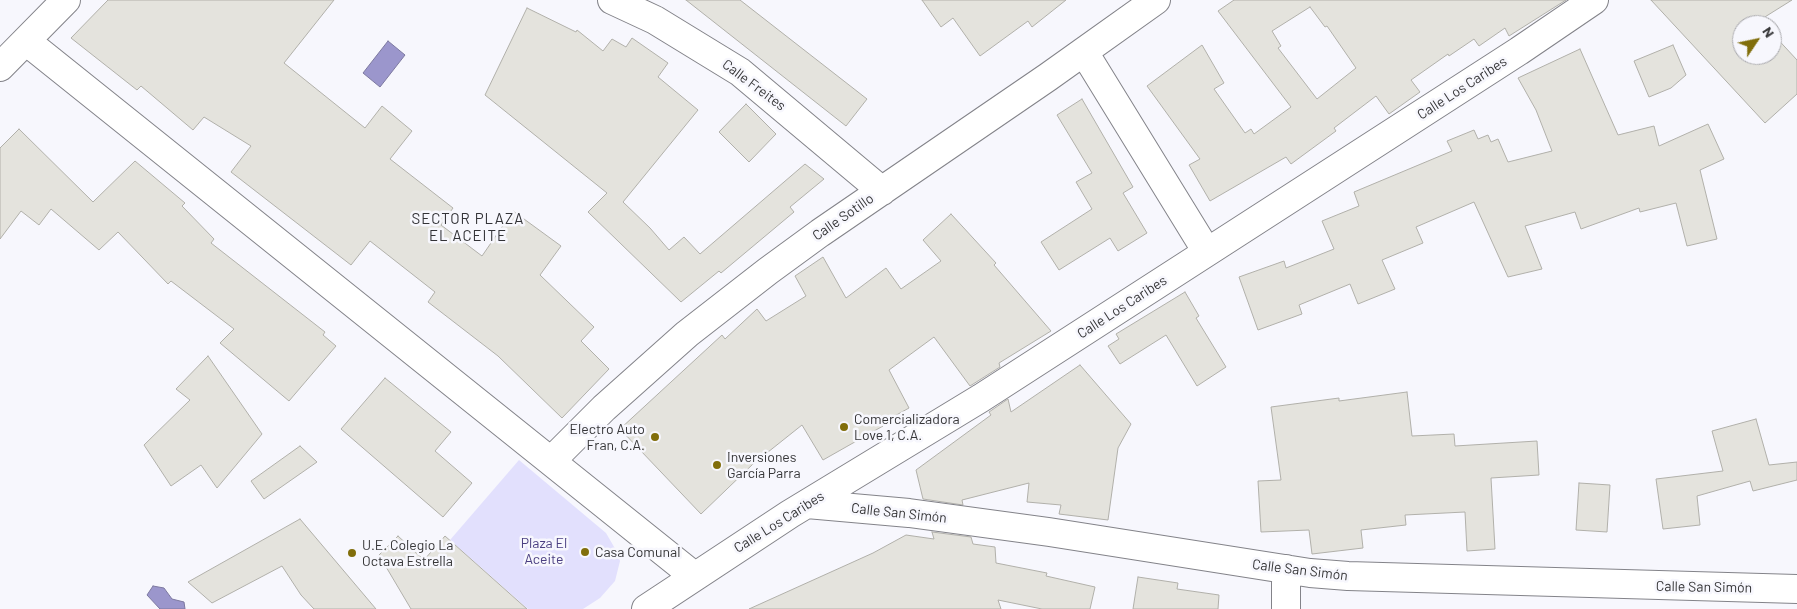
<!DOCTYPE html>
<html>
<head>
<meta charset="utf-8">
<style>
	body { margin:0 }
	#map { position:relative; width:1797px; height:609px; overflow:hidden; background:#f7f7fd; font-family:Barlow,sans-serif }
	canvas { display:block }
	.north { position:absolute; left:1732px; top:15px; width:50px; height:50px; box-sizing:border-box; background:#f7f7fd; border:1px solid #aaaaae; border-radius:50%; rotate:56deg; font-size:14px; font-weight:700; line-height:20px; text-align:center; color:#363638 }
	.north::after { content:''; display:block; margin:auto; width:18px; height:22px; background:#816e0b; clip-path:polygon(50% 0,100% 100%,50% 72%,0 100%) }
</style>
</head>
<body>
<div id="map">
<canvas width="1797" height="609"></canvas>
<div class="north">N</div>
</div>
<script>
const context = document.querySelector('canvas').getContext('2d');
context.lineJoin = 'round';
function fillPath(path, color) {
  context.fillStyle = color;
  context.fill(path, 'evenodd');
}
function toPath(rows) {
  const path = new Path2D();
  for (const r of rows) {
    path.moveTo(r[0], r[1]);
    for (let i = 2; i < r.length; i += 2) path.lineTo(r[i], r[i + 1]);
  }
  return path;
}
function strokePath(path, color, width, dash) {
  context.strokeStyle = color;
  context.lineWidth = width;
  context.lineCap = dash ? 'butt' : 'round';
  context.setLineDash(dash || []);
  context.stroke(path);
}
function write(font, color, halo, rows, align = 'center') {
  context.font = font + ' Barlow,sans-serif';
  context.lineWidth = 5;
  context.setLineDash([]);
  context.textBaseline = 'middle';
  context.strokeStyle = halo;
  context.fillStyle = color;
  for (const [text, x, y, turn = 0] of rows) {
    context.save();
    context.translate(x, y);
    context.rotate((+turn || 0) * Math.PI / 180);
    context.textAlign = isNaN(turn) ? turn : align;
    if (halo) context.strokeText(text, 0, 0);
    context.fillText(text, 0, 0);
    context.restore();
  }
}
fillPath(toPath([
	[519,460,606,533,617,552,620,561,615,581,600,598,583,609,528,609,450,540]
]), '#e2e0fd');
const water = toPath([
	[388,41,405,55,380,87,363,73,388,41],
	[153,586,164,588,172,599,184,602,185,609,160,609,147,595,153,586]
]);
fillPath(water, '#9b96cc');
strokePath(water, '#7d79a0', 1);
const building = toPath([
	[108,0,334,0,284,63,365,128,382,106,412,131,390,159,453,208,441,225,482,256,513,211,561,246,540,275,594,327,581,341,609,369,562,418,498,356,428,302,435,292,370,241,351,265,231,172,251,146,204,117,193,130,141,86,137,90,71,38,108,0],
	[686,0,740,0,867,99,846,126,686,0],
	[922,0,1066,0,1032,27,1028,21,980,56,953,18,941,27,922,0],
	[1234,0,1566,0,1509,36,1505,28,1479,46,1474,39,1449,56,1448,54,1411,80,1420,92,1389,114,1376,96,1334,128,1336,131,1291,164,1286,157,1210,201,1189,165,1200,159,1147,86,1202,45,1224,83,1214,89,1245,133,1251,129,1254,134,1291,107,1218,11,1234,0],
	[1310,7,1325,27,1327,26,1356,68,1317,99,1278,48,1281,46,1272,31,1310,7],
	[1651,0,1792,0,1760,20,1765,25,1742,25,1742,55,1772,55,1772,33,1797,60,1797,94,1765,123,1651,0],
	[527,8,576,32,577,30,603,51,612,39,626,47,632,38,668,63,658,77,698,110,623,202,650,228,669,250,684,237,700,254,805,164,824,179,790,207,794,212,721,273,719,271,681,302,588,212,607,193,485,95,527,8],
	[1673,45,1686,75,1671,88,1649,97,1634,61,1673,45],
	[1580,49,1618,135,1654,126,1659,146,1708,124,1724,159,1700,170,1717,239,1687,246,1676,203,1640,212,1639,208,1581,229,1575,212,1525,226,1542,269,1508,277,1474,202,1416,227,1423,243,1382,260,1395,289,1358,304,1350,284,1299,305,1302,314,1258,330,1239,277,1284,261,1286,268,1334,249,1322,221,1359,206,1354,192,1452,151,1447,141,1474,130,1478,139,1488,135,1491,142,1498,139,1508,162,1552,151,1536,110,1518,78,1580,49],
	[1082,99,1133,187,1123,193,1147,233,1118,251,1110,238,1059,270,1041,242,1092,209,1076,182,1092,173,1057,115,1082,99],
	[746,104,776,134,749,162,719,132,746,104],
	[19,129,93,202,135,161,185,203,182,206,214,239,211,243,325,332,323,335,336,346,289,401,220,343,234,329,171,281,168,284,118,232,99,250,51,209,39,225,21,211,0,239,0,148,19,129],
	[951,214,996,263,994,265,1051,331,999,363,1000,367,970,386,934,337,889,370,909,408,882,423,883,426,823,460,802,425,753,464,701,514,620,429,722,335,725,339,757,309,766,321,806,296,795,276,823,257,846,298,886,268,901,289,941,261,923,240,951,214],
	[1185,292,1199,316,1196,318,1226,367,1197,386,1166,335,1120,364,1108,346,1119,339,1116,334,1185,292],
	[208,356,262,434,217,488,201,465,171,486,144,445,190,400,176,389,208,356],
	[1080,365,1131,424,1118,448,1108,520,1059,514,1061,505,1027,502,1029,483,962,500,963,505,923,499,916,470,991,415,989,412,1008,399,1011,412,1080,365],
	[385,378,451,432,435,451,472,483,443,517,341,429,385,378],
	[1407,392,1412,436,1454,434,1455,446,1537,441,1539,475,1491,478,1495,549,1467,551,1465,512,1405,515,1406,525,1361,530,1363,548,1312,554,1309,530,1261,532,1258,481,1281,480,1271,407,1339,398,1339,401,1407,392],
	[1756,419,1769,465,1797,462,1797,480,1753,491,1750,481,1697,496,1700,525,1663,529,1656,479,1723,471,1712,431,1756,419],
	[300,446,317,462,264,499,251,481,300,446],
	[1579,483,1610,485,1607,532,1576,530,1579,483],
	[300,519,376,609,314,609,301,595,282,566,212,603,188,582,300,519],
	[932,532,971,537,973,544,995,547,996,563,1047,573,1046,576,1095,587,1090,609,1042,609,998,600,1001,609,749,609,873,553,906,535,934,539,932,532],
	[398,536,424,560,445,536,527,609,411,609,379,555,398,536],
	[1138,577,1178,583,1177,589,1219,595,1218,609,1133,609,1138,577]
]);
fillPath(building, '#e4e3dd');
strokePath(building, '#b1b0aa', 1);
const minor = toPath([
	[612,0,655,20,740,72,882,191],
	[26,41,694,576],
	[1084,52,1207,252],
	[0,67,66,0],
	[551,461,604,408,687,334,768,271,820,233,1048,77,1156,0],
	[807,504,909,513,1049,532,1310,573,1348,576,1797,589],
	[646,609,790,514,981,398,1519,51,1594,0],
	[1286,609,1286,569]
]);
strokePath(minor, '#838389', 30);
strokePath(minor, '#fff', 28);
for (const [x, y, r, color] of [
	[844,427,5,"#816e0b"],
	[655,437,5,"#816e0b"],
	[717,465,5,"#816e0b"],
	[585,552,5,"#816e0b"],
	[352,553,5,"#816e0b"]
]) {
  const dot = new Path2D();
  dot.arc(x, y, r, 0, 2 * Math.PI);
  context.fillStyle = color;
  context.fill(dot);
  strokePath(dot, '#f7f7fd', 2);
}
write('14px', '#363638', '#f7f7fd', [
	["Calle Freites",754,85,37],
	["Calle Los Caribes",1462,88,-33],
	["Calle Sotillo",843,217,-35],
	["Calle Los Caribes",1122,307,-33],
	["Calle San Simón",899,513,6],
	["Calle Los Caribes",779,522,-32],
	["Calle San Simón",1300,570,7],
	["Calle San Simón",1704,587,1]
]);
write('14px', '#363638', '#f7f7fd', [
	["Comercializadora",854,419],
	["Love 1, C.A.",854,435],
	["Electro Auto",645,429,"right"],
	["Fran, C.A.",645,445,"right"],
	["Inversiones",727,457],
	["García Parra",727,473],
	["U.E. Colegio La",362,545],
	["Octava Estrella",362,561],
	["Casa Comunal",595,552]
], 'left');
write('14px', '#4a3f81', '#f7f7fd', [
	["Plaza El",544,543],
	["Aceite",544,559]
]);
context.letterSpacing = '1px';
write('15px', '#333337', '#f7f7fd', [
	["SECTOR PLAZA",468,219],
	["EL ACEITE",468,236]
]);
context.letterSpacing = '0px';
</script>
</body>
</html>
